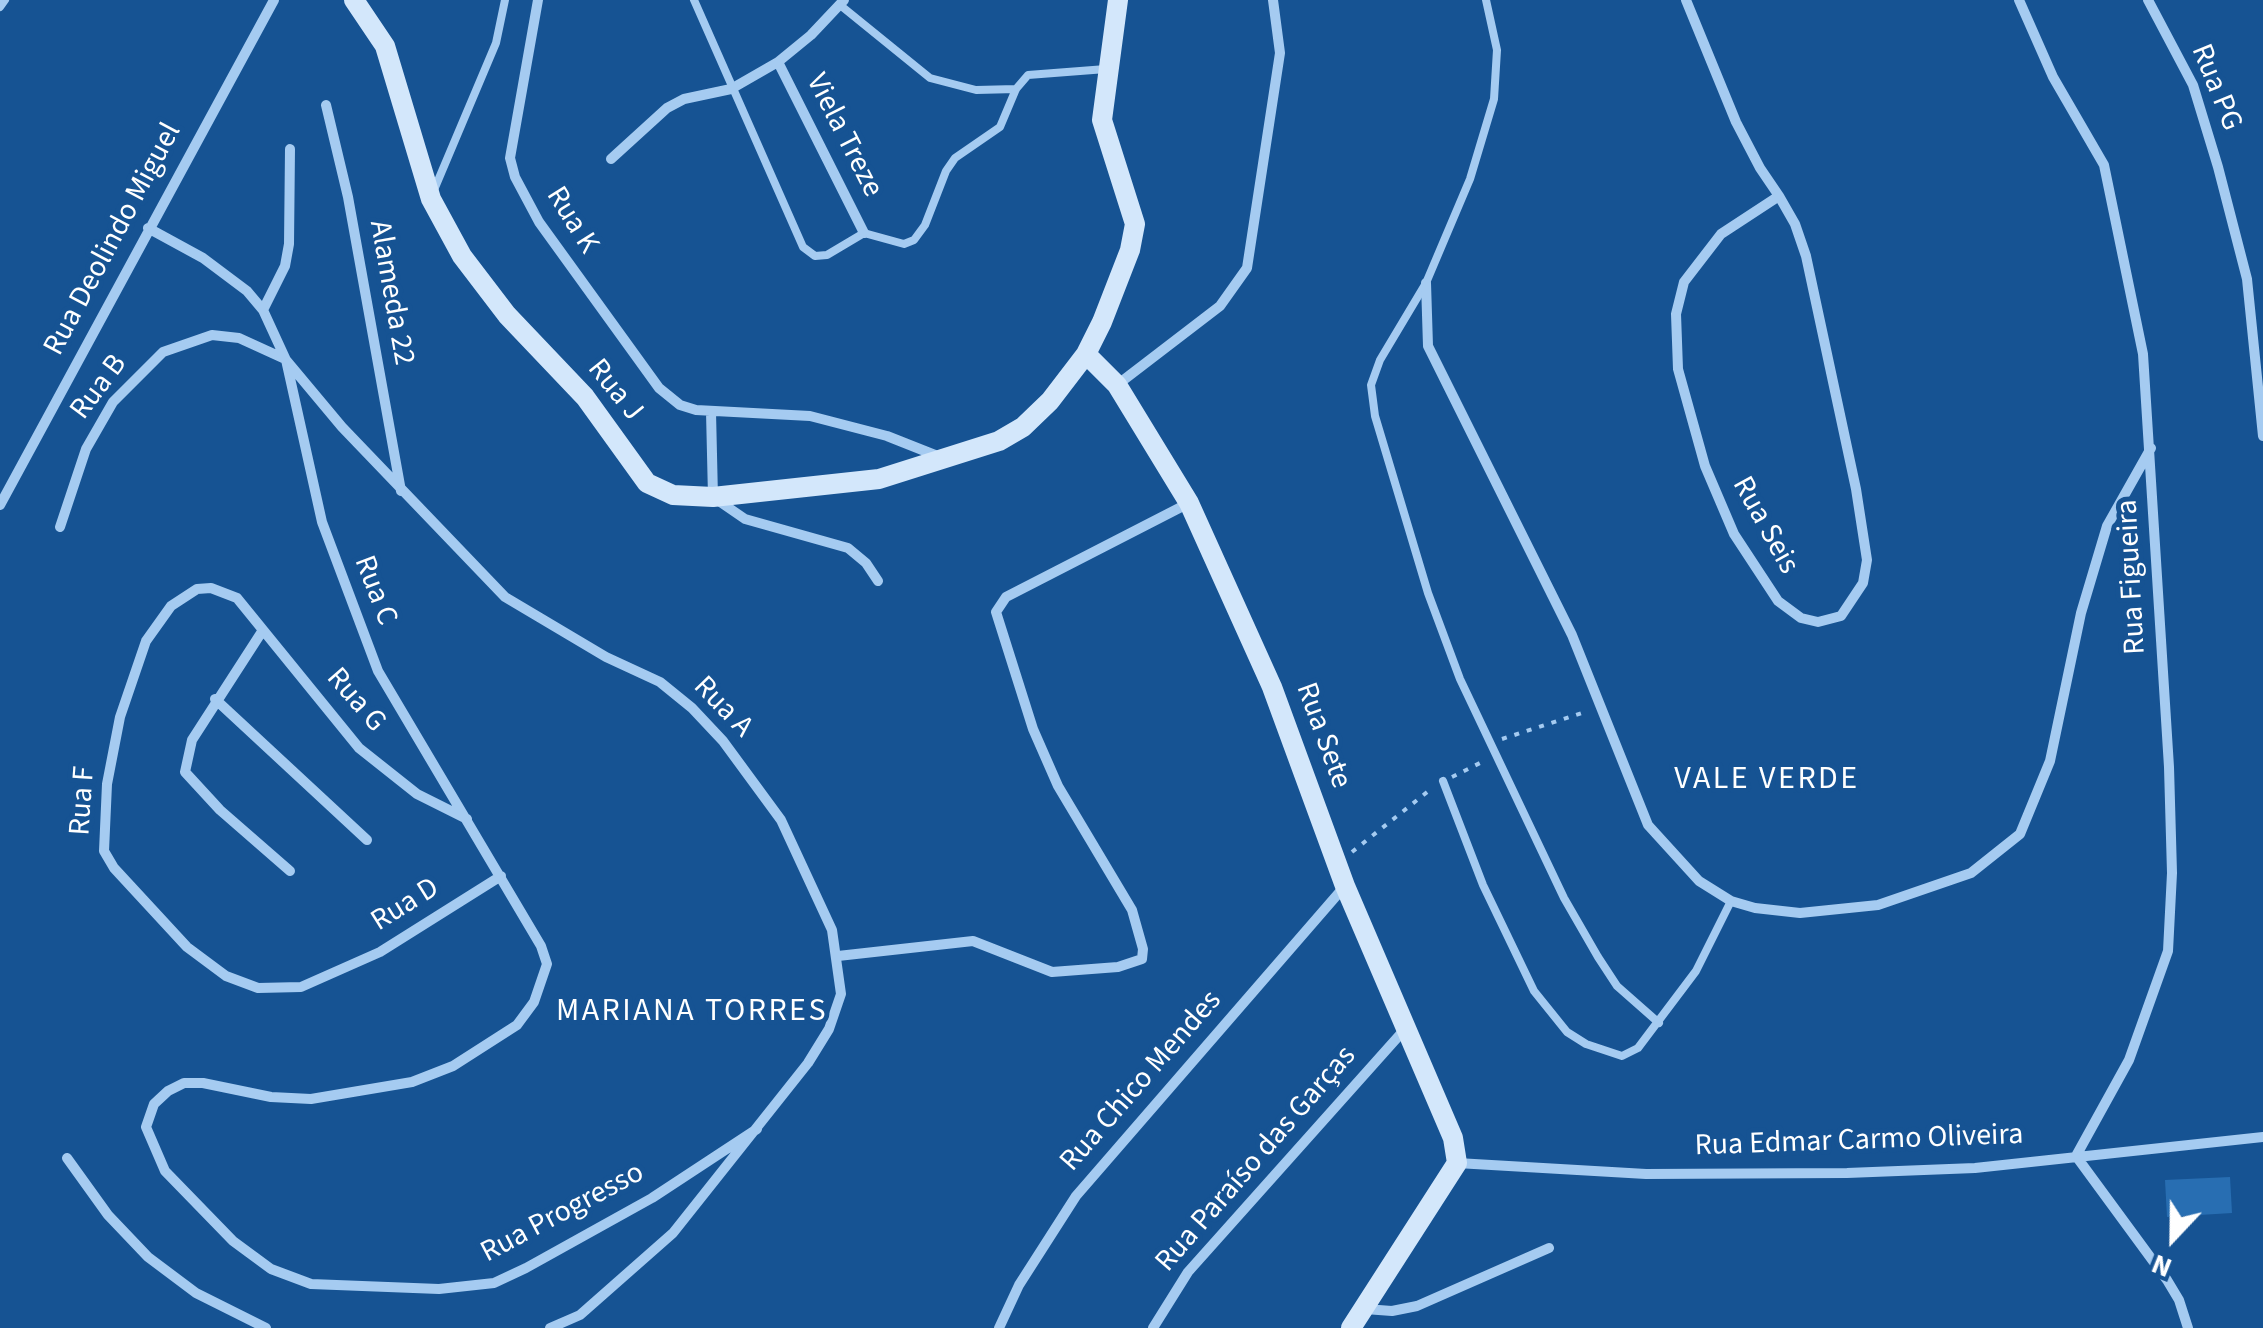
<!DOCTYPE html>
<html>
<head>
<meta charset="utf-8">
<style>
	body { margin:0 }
	#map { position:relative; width:2263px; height:1328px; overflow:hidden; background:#165393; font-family:"Source Sans 3",sans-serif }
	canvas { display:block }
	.north { position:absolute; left:2123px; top:1188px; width:100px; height:100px; -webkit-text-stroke:8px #165393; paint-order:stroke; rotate:202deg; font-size:28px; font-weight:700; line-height:40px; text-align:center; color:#fff }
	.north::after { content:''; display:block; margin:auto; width:35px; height:45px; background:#fff; clip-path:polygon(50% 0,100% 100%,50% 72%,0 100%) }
</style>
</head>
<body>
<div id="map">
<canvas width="2263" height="1328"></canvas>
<div class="north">N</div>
</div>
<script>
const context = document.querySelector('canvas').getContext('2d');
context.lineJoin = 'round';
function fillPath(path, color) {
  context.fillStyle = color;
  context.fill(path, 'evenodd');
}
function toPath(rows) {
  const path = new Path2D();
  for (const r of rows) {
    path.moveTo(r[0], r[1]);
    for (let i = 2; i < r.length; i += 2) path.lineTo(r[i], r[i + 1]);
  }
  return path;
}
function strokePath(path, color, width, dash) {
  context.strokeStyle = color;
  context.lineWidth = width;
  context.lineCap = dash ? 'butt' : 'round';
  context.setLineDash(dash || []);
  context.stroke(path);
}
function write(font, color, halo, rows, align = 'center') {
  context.font = font + ' "Source Sans 3",sans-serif';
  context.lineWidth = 10;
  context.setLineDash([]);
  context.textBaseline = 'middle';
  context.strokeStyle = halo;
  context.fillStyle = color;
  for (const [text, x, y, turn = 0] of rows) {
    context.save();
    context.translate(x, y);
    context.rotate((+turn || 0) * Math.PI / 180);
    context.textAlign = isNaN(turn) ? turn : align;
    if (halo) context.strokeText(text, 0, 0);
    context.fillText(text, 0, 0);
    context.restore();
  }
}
fillPath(toPath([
	[2230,1177,2232,1213,2167,1217,2165,1180]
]), '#286eb2');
strokePath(toPath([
	[1502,739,1588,711],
	[1452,777,1484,761],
	[1352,852,1431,789]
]), '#a5cbf1', 4, [5, 8]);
strokePath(toPath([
	[694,0,803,247,815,256,827,255,864,233,904,244,914,240,925,225,946,171,955,158,1000,127,1016,89,1028,75,1106,69],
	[1486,0,1497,50,1494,99,1470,179,1426,283,1380,360,1371,385,1375,416,1428,593,1460,679,1564,898,1598,957,1617,986,1659,1023],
	[840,5,930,78,976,90,1016,89],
	[0,7,5,0],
	[434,190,496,43,505,0],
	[1443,781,1483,885,1534,991,1567,1032,1586,1044,1622,1056,1638,1048,1696,971,1731,901]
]), '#a5cbf1', 8);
strokePath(toPath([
	[538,0,510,158,515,177,539,222,659,388,680,405,696,410,810,416,887,436,940,457],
	[1686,0,1736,122,1760,168,1779,196,1795,224,1806,256,1856,489,1867,560,1863,583,1841,616,1818,622,1801,618,1778,601,1734,534,1705,466,1678,369,1676,314,1684,282,1721,234,1779,196],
	[2019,0,2053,77,2104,165,2143,354,2169,767,2172,873,2168,951,2129,1060,2076,1156],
	[2148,0,2193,85,2218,167,2247,279,2263,436],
	[778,62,864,233],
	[326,105,348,197,401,491],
	[611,159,667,108,684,99,731,89,778,62,811,35,844,0],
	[148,228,203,258,247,291,263,310,286,360,342,427,505,597,606,657,660,682,692,708,723,741,781,820,832,930,841,994,829,1029,808,1063,673,1233,580,1315,550,1328],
	[1426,283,1428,346,1572,635,1648,825,1699,881,1731,901,1755,908,1800,913,1878,905,1971,873,2020,834,2050,761,2081,613,2107,526,2151,448],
	[263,310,285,266,289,244,290,149],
	[286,360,322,522,378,671,541,946,547,964,534,1002,517,1025,453,1066,412,1082,311,1099,271,1097,203,1083,184,1083,168,1091,154,1104,146,1127,165,1171,233,1241,271,1269,311,1284,439,1289,494,1283,526,1268,652,1198,757,1129],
	[1117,385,1220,306,1247,268,1280,53,1273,0],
	[711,412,713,497,745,519,848,548,866,563,878,581],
	[0,505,274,0],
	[60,527,86,449,113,402,163,352,212,335,239,338,285,359],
	[263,630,192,740,185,772,220,810,290,871],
	[215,699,367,840],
	[467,819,417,794,359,748,237,598,211,588,197,589,171,606,146,641,120,717,107,784,104,851,114,868,187,947,226,976,258,988,301,987,380,952,501,876],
	[838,956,973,941,1052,972,1118,967,1142,959,1143,949,1132,910,1058,786,1033,729,996,612,1006,597,1189,503],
	[2076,1156,2167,1280,2179,1300,2188,1328],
	[67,1158,108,1215,148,1257,196,1293,266,1328],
	[1457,1163,1646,1174,1847,1173,1975,1168,2263,1137],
	[1365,1309,1392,1311,1417,1306,1549,1248],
	[999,1328,1019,1285,1076,1196,1344,887],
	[1153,1328,1188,1272,1405,1029]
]), '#a5cbf1', 10);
strokePath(toPath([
	[354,0,385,46,431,199,462,256,507,315,585,397,647,483,673,495,713,497,879,479,999,441,1023,427,1050,401,1086,354,1102,322,1130,250,1135,224,1102,120,1118,0],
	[1086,354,1117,385,1189,503,1272,687,1345,886,1453,1138,1457,1163,1351,1328]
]), '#d3e7fb', 20);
write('30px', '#fff', '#165393', [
	["Rua PG",2215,88,68],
	["Viela Treze",843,136,63],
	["Rua K",571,221,58],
	["Rua Deolindo Miguel",114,240,-62],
	["Alameda 22",390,293,80],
	["Rua B",100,388,-53],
	["Rua J",614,391,51],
	["Rua Seis",1764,526,61],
	["Rua Figueira",2133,577,-93],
	["Rua C",374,591,69],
	["Rua G",355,701,49],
	["Rua A",722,708,46],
	["Rua Sete",1322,736,70],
	["Rua F",84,801,-86],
	["Rua D",406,906,-32],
	["Rua Chico Mendes",1142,1082,-49],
	["Rua Edmar Carmo Oliveira",1859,1142,-2],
	["Rua Paraíso das Garças",1257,1160,-49],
	["Rua Progresso",563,1214,-28]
]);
context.letterSpacing = '2.5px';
write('32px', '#fff', '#165393', [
	["VALE VERDE",1767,781],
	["MARIANA TORRES",692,1013]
]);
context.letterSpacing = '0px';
</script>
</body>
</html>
